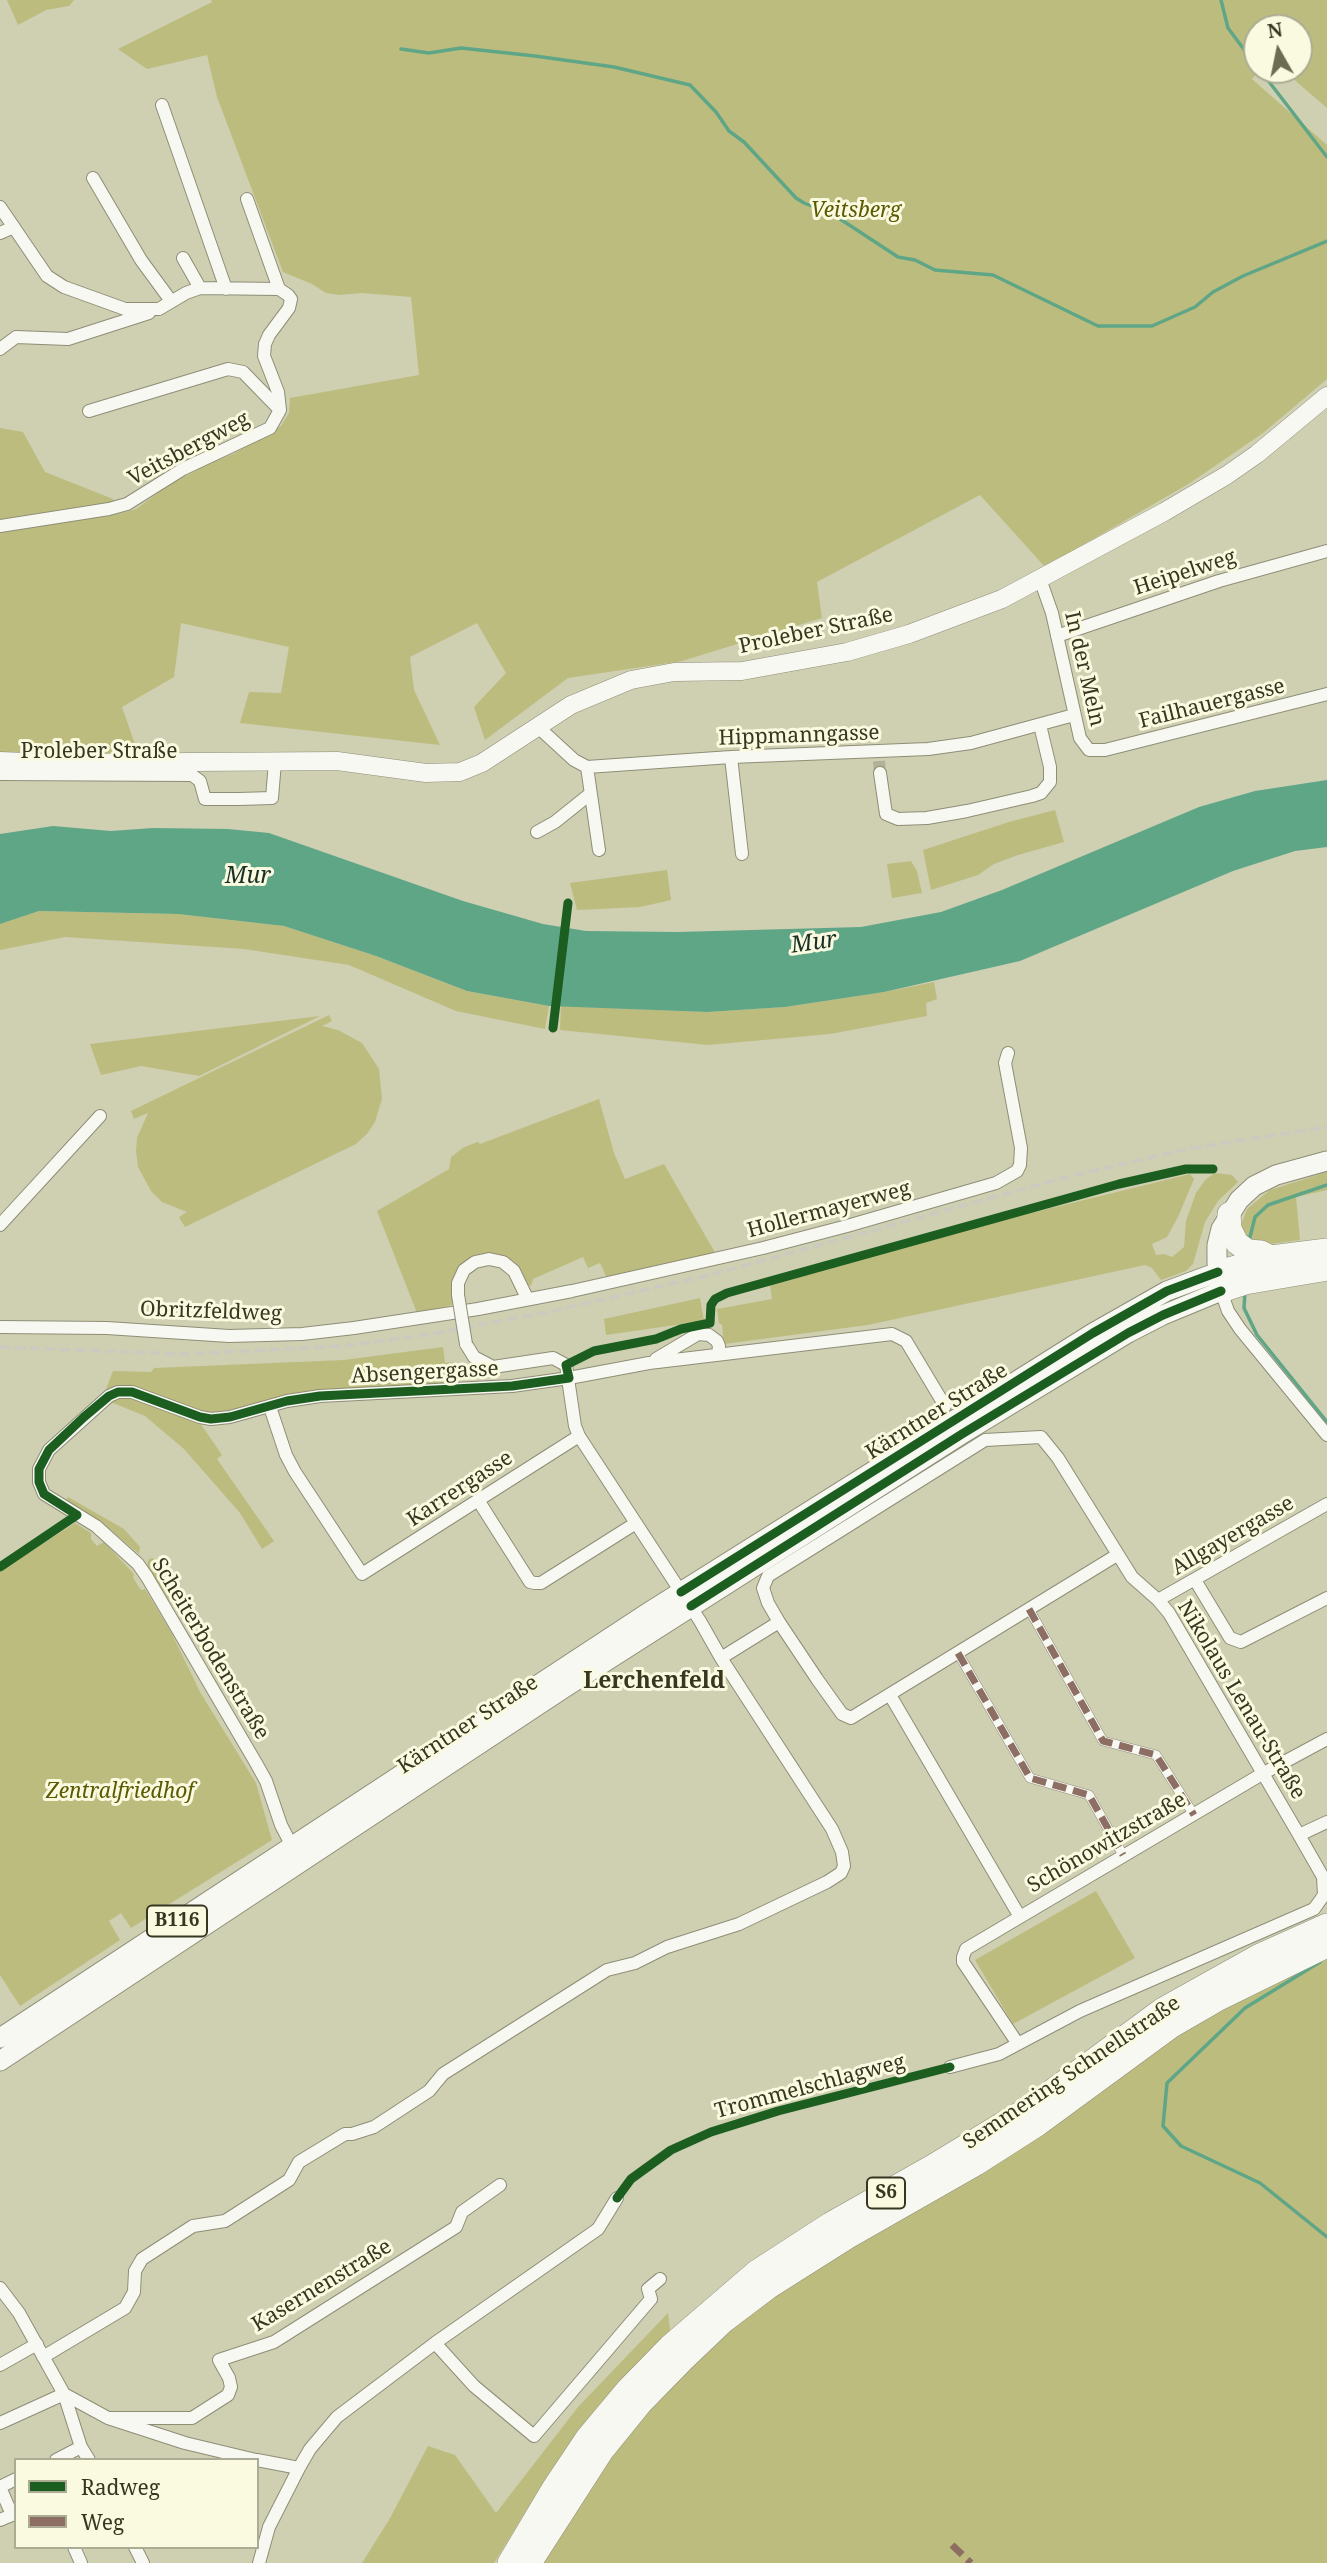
<!DOCTYPE html>
<html>
<head>
<meta charset="utf-8">
<style>
	body { margin:0 }
	#map { position:relative; width:1327px; height:2563px; overflow:hidden; background:#cfcfb2; font-family:"Noto Serif",serif }
	canvas { display:block }
	.legend { position:absolute; left:14px; top:2458px; width:245px; height:91px; box-sizing:border-box; background:#f9fadf; border:2px solid #abac93; margin:0; padding:9px 12px; list-style:none; font-size:21px; color:#373721 }
	.legend li { display:flex; align-items:center; gap:14px; height:35px }
	.legend b { width:35px; border:2px solid #abac93 }
	.north { position:absolute; left:1243px; top:14px; width:70px; height:70px; box-sizing:border-box; background:#f9fadf; border:2px solid #abac93; border-radius:50%; rotate:351deg; font-size:19px; font-weight:700; line-height:28px; text-align:center; color:#373721 }
	.north::after { content:''; display:block; margin:auto; width:24px; height:32px; background:#6c6c54; clip-path:polygon(50% 0,100% 100%,50% 72%,0 100%) }
</style>
</head>
<body>
<div id="map">
<canvas width="1327" height="2563"></canvas>
<ul class="legend">
<li><b style="height:9px;background:#1b5e20"></b>Radweg</li>
<li><b style="height:9px;background:#8d6e63"></b>Weg</li>
</ul>
<div class="north">N</div>
</div>
<script>
const context = document.querySelector('canvas').getContext('2d');
context.lineJoin = 'round';
function fillPath(path, color) {
  context.fillStyle = color;
  context.fill(path, 'evenodd');
}
function toPath(rows) {
  const path = new Path2D();
  for (const r of rows) {
    path.moveTo(r[0], r[1]);
    for (let i = 2; i < r.length; i += 2) path.lineTo(r[i], r[i + 1]);
  }
  return path;
}
function strokePath(path, color, width, dash) {
  context.strokeStyle = color;
  context.lineWidth = width;
  context.lineCap = dash ? 'butt' : 'round';
  context.setLineDash(dash || []);
  context.stroke(path);
}
function write(font, color, halo, rows, align = 'center') {
  context.font = font + ' "Noto Serif",serif';
  context.lineWidth = 6;
  context.setLineDash([]);
  context.textBaseline = 'middle';
  context.strokeStyle = halo;
  context.fillStyle = color;
  for (const [text, x, y, turn = 0] of rows) {
    context.save();
    context.translate(x, y);
    context.rotate((+turn || 0) * Math.PI / 180);
    context.textAlign = isNaN(turn) ? turn : align;
    if (halo) context.strokeText(text, 0, 0);
    context.fillText(text, 0, 0);
    context.restore();
  }
}
fillPath(toPath([
	[7,0,74,0,69,6,46,10,18,25],
	[211,0,1327,0,1327,108,1283,70,1299,70,1299,28,1257,28,1257,70,1261,70,1252,79,1327,145,1327,379,1263,433,1190,483,1045,567,980,495,817,582,822,618,682,661,568,678,485,740,474,707,506,673,477,623,410,657,414,690,440,745,240,723,249,692,281,693,289,647,181,623,174,677,122,707,138,753,0,753,0,428,23,432,45,472,113,499,118,514,136,509,169,485,212,462,233,454,281,426,289,413,290,398,419,375,411,297,362,293,339,295,326,293,312,284,283,272,217,97,207,55,147,69,118,49,212,2],
	[1055,810,1064,842,1018,855,994,864,978,875,931,890,923,850,1009,822],
	[911,861,917,871,922,893,892,898,887,864],
	[667,870,671,900,640,907,577,910,570,883],
	[39,911,178,914,284,926,376,956,467,991,549,1006,545,1029,456,1011,349,965,244,949,65,937,0,950,0,924],
	[934,982,937,999,926,1003,927,1016,830,1034,708,1045,560,1030,561,1006,707,1012,785,1007,884,992],
	[329,1015,332,1021,322,1026,338,1030,362,1043,379,1069,382,1099,375,1122,367,1134,356,1144,185,1227,179,1217,187,1212,162,1202,151,1191,138,1167,136,1151,137,1138,148,1113,134,1119,131,1111],
	[320,1016,199,1076,141,1066,101,1075,90,1044],
	[599,1099,614,1153,625,1179,664,1164,717,1256,607,1278,600,1263,588,1268,583,1257,533,1279,531,1286,526,1284,492,1254,484,1254,470,1258,458,1268,452,1282,452,1305,417,1313,377,1211,449,1169,451,1157,464,1147,478,1142,480,1144],
	[1327,1172,1327,1190,1296,1197,1300,1240,1254,1246,1239,1231,1247,1209,1270,1190],
	[1215,1173,1232,1175,1238,1182,1218,1201,1205,1222,1193,1264,1186,1271,1161,1280,1152,1268,1145,1265,868,1325,724,1344,722,1325,719,1323,717,1309,772,1299,770,1285,999,1221,1190,1174,1194,1179,1178,1217,1167,1237,1152,1244,1156,1255,1164,1254,1172,1257,1184,1247,1186,1221,1196,1193,1206,1179],
	[700,1298,704,1321,606,1335,604,1319],
	[443,1347,445,1363,455,1362,458,1383,215,1416,130,1389,106,1389,113,1371,151,1372,154,1368,344,1360],
	[122,1394,200,1423,222,1455,217,1459,274,1541,262,1549,240,1513,184,1449,145,1416,113,1403,95,1414,95,1409],
	[68,1497,124,1529,140,1547,139,1554,99,1520,65,1501],
	[75,1523,91,1533,91,1539,97,1546,104,1542,134,1574,133,1578,141,1590,145,1589,171,1632,200,1692,256,1783,272,1840,131,1928,121,1913,109,1921,120,1940,20,2006,0,1975,0,1571],
	[153,1558,180,1593,169,1601,147,1565,149,1559],
	[1096,1891,1135,1958,1013,2024,975,1960],
	[1327,1953,1327,2563,543,2563,626,2432,729,2329,775,2296,1235,1996],
	[668,2313,670,2330,597,2407,549,2473,494,2563,362,2563,389,2520,428,2446,455,2455,496,2513,578,2407]
]), '#bdbc7f');
fillPath(toPath([
	[1327,780,1327,847,1295,851,1233,871,1020,961,884,992,785,1007,707,1012,549,1006,467,991,376,956,284,926,178,914,39,911,0,924,0,834,53,826,111,831,153,828,228,829,269,833,463,901,543,924,586,931,678,932,861,927,941,912,1002,890,1199,807,1255,791]
]), '#5fa687');
strokePath(toPath([
	[1221,0,1228,28,1257,67],
	[401,49,429,53,461,48,535,56,614,67,690,85,716,112,729,131,744,142,796,198,804,203,834,215,898,257,915,260,935,270,993,275,1098,326,1152,326,1195,307,1213,292,1243,276,1327,241],
	[1260,70,1327,157],
	[1249,1241,1255,1217,1268,1205,1327,1185],
	[1245,1292,1244,1308,1257,1335,1327,1422],
	[1320,1962,1245,2008,1167,2083,1163,2126,1181,2146,1260,2183,1327,2237]
]), '#5fa687', 3.5);
strokePath(toPath([
	[879,761,880,773]
]), '#b1b195', 12, [12, 6]);
const pedestrian = toPath([
	[1029,1609,1103,1741,1156,1755,1194,1815],
	[958,1653,1030,1778,1089,1795,1123,1855]
]);
const minor = toPath([
	[162,105,226,289],
	[93,178,141,260,171,301],
	[247,199,279,289],
	[0,207,47,276,64,287,125,309,159,309,186,293,200,288,279,289,288,295,291,299,289,308,269,335,265,344,264,356,278,392,280,410,270,428,183,469,127,504,109,509,0,526],
	[0,233,14,227],
	[183,258,200,288],
	[0,349,16,337,68,339,149,313],
	[89,411,228,369,243,372,280,410],
	[1040,579,1052,613,1080,738,1089,750,1105,750,1327,694],
	[1057,636,1219,581,1327,551],
	[537,726,574,760,587,767,731,757,928,749,971,743,1074,715],
	[731,757,742,854],
	[587,767,599,850],
	[880,773,886,814,898,819,927,818,967,811,1032,796,1041,793,1050,782,1050,767,1040,725],
	[0,774,192,775,200,781,205,799,239,799,272,798,275,762],
	[537,832,555,822,590,794],
	[0,1225,100,1116],
	[1221,1291,1228,1311,1240,1329,1327,1435],
	[458,1295,458,1283,464,1270,475,1262,489,1259,503,1262,514,1271,527,1298],
	[0,1327,107,1328,229,1336,302,1334,354,1328,478,1309,572,1291,763,1248,847,1226,996,1183,1017,1171,1020,1165,1021,1148,1005,1063,1008,1053],
	[656,1359,698,1334,709,1335,717,1341,719,1346,718,1354],
	[270,1407,286,1455,295,1472,362,1574,579,1436],
	[478,1500,530,1582,535,1583,541,1583,636,1523],
	[1117,1555,851,1718,842,1714,817,1679,779,1622,768,1603,763,1588,768,1576,985,1440,1041,1437,1058,1458,1132,1577,1158,1600,1169,1613,1299,1835,1327,1822],
	[1195,1580,1230,1638,1241,1642,1327,1598],
	[1158,1600,1327,1504],
	[721,1658,779,1622],
	[890,1695,1020,1917,1262,1774,1327,1739],
	[295,1852,281,1825,266,1781,256,1763,147,1577,138,1564,96,1526,44,1494,39,1482,39,1469,49,1450,109,1396,118,1392,132,1392,200,1417,211,1419,230,1417,287,1401,320,1396,512,1386,569,1378,649,1363,892,1334,906,1341,945,1406],
	[1018,2044,963,1962,963,1957,966,1949,1020,1917],
	[950,2067,999,2054,1080,2011,1314,1909,1324,1895,1323,1877,1299,1835],
	[0,2288,19,2313,64,2394,81,2447,89,2460],
	[435,2343,474,2386,534,2436,651,2299,648,2289,660,2279],
	[43,2357,125,2308,134,2292,135,2271,142,2259,193,2226,225,2221,289,2180,299,2162,345,2134,352,2134,374,2127,429,2091,443,2074,607,1970,635,1963,667,1947,739,1924,827,1882,841,1873,844,1866,842,1852,832,1829,721,1658,700,1621,579,1436,575,1426,566,1365,553,1358,493,1367,474,1357,466,1344],
	[0,2365,37,2344],
	[108,2418,192,2418,228,2395,231,2387,229,2378,219,2360,274,2342,456,2227,462,2212,500,2185],
	[0,2423,64,2394,108,2418,185,2443,256,2460],
	[56,2460,81,2447],
	[257,2460,299,2468,310,2449,337,2417,435,2343,598,2229,617,2198],
	[0,2487,12,2515,0,2520],
	[0,2487,16,2479],
	[74,2547,81,2563],
	[135,2547,143,2563],
	[259,2563,269,2527,299,2468]
]);
const secondary = toPath([
	[0,761,49,763,337,761,426,773,460,772,482,763,571,705,631,680,674,672,742,671,847,652,909,634,1002,599,1164,512,1227,475,1257,454,1327,396]
]);
const primary = toPath([
	[0,2038,649,1612,1093,1333,1167,1291,1218,1272],
	[0,2061,564,1688,962,1434,1128,1333,1163,1315,1221,1291,1217,1263,1217,1245,1221,1229,1239,1200,1254,1186,1276,1175,1327,1161]
]);
const motorway = toPath([
	[1229,1214,1230,1229,1237,1243,1248,1251,1261,1252,1271,1257],
	[1218,1272,1271,1257,1327,1250],
	[1221,1291,1245,1283,1327,1269],
	[509,2563,553,2489,587,2438,628,2389,670,2346,756,2272,830,2224,931,2167,1030,2107,1163,2009,1258,1956,1327,1925],
	[530,2563,602,2451,641,2403,682,2361,724,2321,769,2287,848,2237,976,2164,1037,2125,1172,2026,1217,2000,1327,1946]
]);
strokePath(pedestrian, '#8e8e77', 10);
strokePath(minor, '#8e8e77', 14);
strokePath(secondary, '#8e8e77', 19);
strokePath(primary, '#8e8e77', 21);
strokePath(motorway, '#8e8e77', 24);
strokePath(pedestrian, '#f8f8f3', 9);
strokePath(minor, '#f8f8f3', 12);
strokePath(secondary, '#f8f8f3', 18);
strokePath(primary, '#f8f8f3', 19);
strokePath(motorway, '#f8f8f3', 23);
strokePath(toPath([
	[0,1347,183,1354,342,1346,425,1335,548,1312,714,1274,1067,1177,1187,1149,1327,1127]
]), '#cacac1', 3.5, [10, 5]);
const minorBridge = toPath([
	[458,1295,466,1344]
]);
strokePath(minorBridge, '#8e8e77', 14, []);
strokePath(minorBridge, '#f8f8f3', 12);
strokePath(toPath([
	[1029,1609,1103,1741,1156,1755,1194,1815],
	[958,1653,1030,1778,1089,1795,1123,1855],
	[952,2545,971,2563]
]), '#8d6e63', 7, [14, 7]);
strokePath(toPath([
	[553,1028,568,903],
	[0,1567,77,1515,44,1494,39,1482,39,1469,49,1450,84,1417,109,1396,118,1392,132,1392,200,1417,211,1419,230,1417,287,1401,320,1396,512,1386,569,1378,566,1365,594,1351,656,1339,681,1329,710,1323,711,1305,715,1299,727,1293,1119,1184,1186,1169,1213,1169],
	[681,1592,1093,1333,1167,1291,1218,1272],
	[691,1606,962,1434,1128,1333,1163,1315,1221,1291],
	[617,2198,631,2179,671,2150,711,2132,778,2111,950,2067]
]), '#1b5e20', 9);
for (const [x, y, w] of [
	[177,1921,60],
	[886,2193,38]
]) {
  const box = new Path2D();
  box.roundRect(x - w / 2, y - 15.5, w, 31, 5);
  context.fillStyle = '#f9fadf';
  context.fill(box);
  strokePath(box, '#373721', 2);
}
write('bold 19px', '#373721', null, [
	["B116",177,1921],
	["S6",886,2193]
]);
write('italic 21px', '#5b5902', '#f9fadf', [
	["Veitsberg",856,211],
	["Zentralfriedhof",120,1792]
]);
write('21px', '#373721', '#f9fadf', [
	["Veitsbergweg",189,449,-28],
	["Heipelweg",1185,573,-18],
	["Proleber Straße",816,631,-12],
	["In der Meln",1084,669,77],
	["Failhauergasse",1212,704,-14],
	["Hippmanngasse",799,736,-2],
	["Proleber Straße",99,752],
	["Hollermayerweg",829,1210,-15],
	["Obritzfeldweg",211,1312,2],
	["Absengergasse",425,1373,-3],
	["Kärntner Straße",937,1412,-32],
	["Karrergasse",460,1489,-33],
	["Allgayergasse",1233,1536,-30],
	["Scheiterbodenstraße",210,1649,59],
	["Nikolaus Lenau-Straße",1241,1700,59],
	["Kärntner Straße",468,1725,-33],
	["Schönowitzstraße",1107,1843,-30],
	["Semmering Schnellstraße",1072,2073,-34],
	["Trommelschlagweg",810,2087,-15],
	["Kasernenstraße",322,2286,-31]
]);
write('italic 23px', '#1a3027', '#f9fadf', [
	["Mur",248,876],
	["Mur",814,943,-8]
]);
write('bold 23px', '#373721', '#f9fadf', [
	["Lerchenfeld",654,1681]
]);
</script>
</body>
</html>
